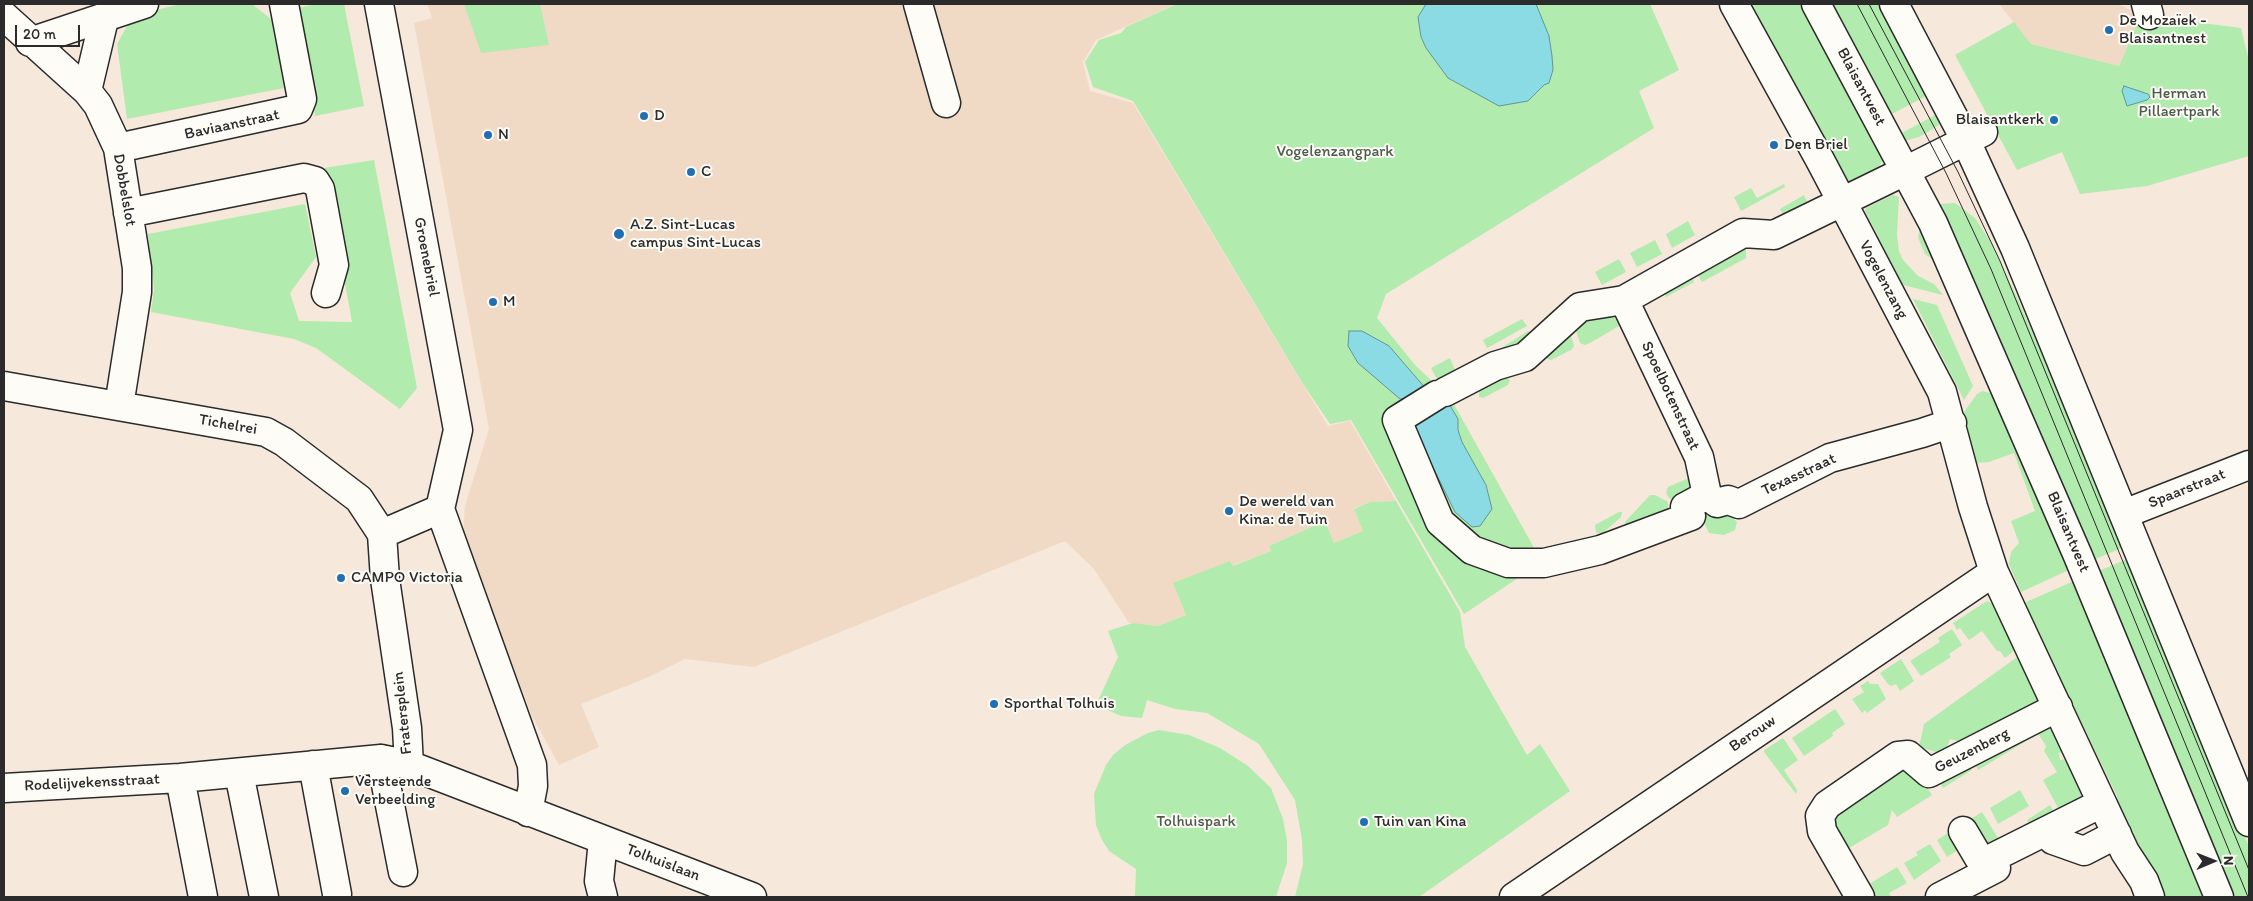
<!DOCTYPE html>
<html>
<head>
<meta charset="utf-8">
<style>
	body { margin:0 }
	#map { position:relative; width:2253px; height:901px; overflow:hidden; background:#f6e8da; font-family:Itim,sans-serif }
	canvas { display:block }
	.frame { position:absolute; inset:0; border:5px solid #2b2b2b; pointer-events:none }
	.north { position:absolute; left:2188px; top:836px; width:50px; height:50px; -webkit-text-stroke:4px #fdfcf7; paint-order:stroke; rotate:89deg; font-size:14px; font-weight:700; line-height:20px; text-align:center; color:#2b2b2b }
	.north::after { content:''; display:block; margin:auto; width:18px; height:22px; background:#2b2b2b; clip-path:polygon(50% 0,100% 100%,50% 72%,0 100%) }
	.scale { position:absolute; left:15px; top:25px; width:65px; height:22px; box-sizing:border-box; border:2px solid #2b2b2b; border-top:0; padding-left:6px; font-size:15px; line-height:18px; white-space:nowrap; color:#2b2b2b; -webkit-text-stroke:4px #fdfcf7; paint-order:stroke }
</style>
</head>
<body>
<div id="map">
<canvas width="2253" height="901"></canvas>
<div class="frame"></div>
<div class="north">N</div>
<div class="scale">20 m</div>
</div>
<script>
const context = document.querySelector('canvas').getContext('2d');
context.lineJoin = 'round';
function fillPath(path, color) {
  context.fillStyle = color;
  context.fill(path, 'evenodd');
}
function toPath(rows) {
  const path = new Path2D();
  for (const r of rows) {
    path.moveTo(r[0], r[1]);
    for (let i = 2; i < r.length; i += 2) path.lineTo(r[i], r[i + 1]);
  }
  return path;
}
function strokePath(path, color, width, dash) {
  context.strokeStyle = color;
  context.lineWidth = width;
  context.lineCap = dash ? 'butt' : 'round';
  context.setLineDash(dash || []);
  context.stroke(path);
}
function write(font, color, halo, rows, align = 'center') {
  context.font = font + ' Itim,sans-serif';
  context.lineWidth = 4;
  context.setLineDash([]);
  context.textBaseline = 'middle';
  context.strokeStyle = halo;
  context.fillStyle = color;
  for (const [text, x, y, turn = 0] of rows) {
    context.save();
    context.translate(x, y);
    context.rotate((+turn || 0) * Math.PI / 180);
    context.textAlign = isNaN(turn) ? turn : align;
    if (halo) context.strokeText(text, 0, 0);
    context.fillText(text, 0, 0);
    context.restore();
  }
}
fillPath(toPath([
	[427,4,1176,4,1096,40,1083,62,1090,91,1133,103,1328,426,1350,421,1396,501,1370,502,1354,508,1363,531,1334,543,1325,521,1269,546,1271,551,1232,566,1231,561,1174,584,1186,615,1158,626,1129,623,1094,569,1065,541,754,667,685,659,644,679,581,704,599,747,559,765,532,716,463,537,465,506,489,429,414,23,432,18],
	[1999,4,2118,4,2141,15,2119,66,2031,44]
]), '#f1dac5');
fillPath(toPath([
	[181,4,252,4,271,19,284,88,127,119,117,44,128,24,143,13],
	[315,4,344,4,364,106,315,116,295,9],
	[464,4,540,4,549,45,481,53],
	[1177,4,1650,4,1679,70,1639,91,1654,128,1386,294,1377,318,1415,365,1451,399,1542,562,1464,614,1351,420,1330,424,1303,384,1133,101,1093,87,1085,62,1099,40,1121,33,1126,27],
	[1745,4,1802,4,1881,151,1882,161,1878,169,1854,182,1846,181],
	[1827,4,1881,4,1930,94,1888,116],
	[2141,15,2241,28,2249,61,2249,156,2147,186,2080,194,2062,152,2017,170,1955,55,2014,22,2031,44,2119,66],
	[1939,113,1939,125,1919,137,1905,141,1898,135],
	[374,160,417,388,400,409,316,348,294,339,151,312,154,290,148,234,305,204,316,257,290,293,299,321,352,322,324,168],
	[1784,184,1785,187,1741,211,1734,197,1751,188,1757,198],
	[1804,195,1809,206,1785,218,1780,209],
	[1893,195,1899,197,1897,234,1899,251,1903,260,1918,276,1934,284,1943,295,1903,285,1865,211,1866,208],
	[1955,203,1975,218,1990,241,2016,295,2126,546,2091,561,1936,207,1941,204],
	[1688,221,1695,235,1672,248,1666,234],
	[1921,225,1937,263,1925,254,1921,245,1918,237],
	[1655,240,1662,254,1637,267,1630,253],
	[1746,242,1746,258,1702,282,1693,267],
	[1619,259,1626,272,1602,285,1595,272],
	[1688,270,1694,282,1666,297,1660,285],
	[1913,299,1937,305,1973,386,1964,400],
	[1602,315,1614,318,1619,322,1619,326,1590,343,1585,345,1580,343,1575,328,1576,323],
	[1522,319,1527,326,1487,348,1483,340],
	[1528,331,1532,333,1531,344,1493,353],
	[1567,333,1571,336,1574,346,1571,350,1551,360,1547,359,1546,356],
	[1450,358,1456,373,1439,383,1431,368],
	[1505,377,1510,380,1508,385,1483,398,1479,397,1479,385],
	[1982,391,1998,395,2071,569,2021,592,2009,564,2011,552,2019,543,2011,521,2035,511,2014,453,1989,462,1976,463,1964,412,1977,394],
	[1689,478,1693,482,1691,494,1677,502,1669,498,1666,493,1668,487],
	[1650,495,1655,495,1668,502,1668,512,1625,528,1625,522],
	[1396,501,1460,612,1465,647,1527,755,1540,744,1570,791,1419,897,1295,897,1303,864,1302,840,1295,800,1259,744,1207,713,1175,709,1147,700,1142,718,1121,716,1096,705,1118,657,1108,631,1133,623,1158,626,1186,615,1173,583,1230,561,1233,566,1271,551,1269,546,1325,521,1334,543,1363,531,1354,509,1370,502],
	[1709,511,1733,518,1737,522,1735,530,1724,535,1709,533,1701,516,1703,513],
	[1619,512,1622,512,1621,517,1604,532,1600,534,1596,532,1595,525],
	[2130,558,2249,847,2249,897,2229,897,2096,572],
	[2076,580,2207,897,2160,897,2118,813,2117,796,2024,603],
	[1987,601,2000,608,2017,648,2005,658,2000,651,1997,651,1982,631,1969,640,1960,628,1957,630,1953,623],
	[1952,629,1962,645,1949,654,1951,657,1921,676,1910,661,1940,642,1938,638],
	[2020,655,2044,708,1964,743,1950,739,1944,754,1919,747,1924,724],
	[1901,659,1914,681,1900,691,1896,684,1891,686,1887,683,1880,673],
	[1868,681,1870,684,1878,684,1886,699,1867,713,1865,710,1862,713,1852,699,1864,692,1860,686],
	[1835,709,1845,724,1832,733,1833,736,1804,756,1792,738],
	[2049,717,2065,751,2059,753,2060,760,2067,759,2088,798,2063,817,2043,780,2057,772,2044,751,2046,746,2034,727],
	[2028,729,2033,737,1978,770,1973,761],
	[1159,730,1189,735,1220,748,1248,766,1271,788,1283,819,1287,841,1287,863,1276,897,1135,897,1136,869,1109,851,1102,840,1096,825,1094,794,1106,765,1113,755,1125,745,1148,733],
	[1783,738,1798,760,1784,770,1797,790,1796,794,1764,752,1764,750],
	[1903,760,1926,786,1932,795,1897,817,1892,810,1888,825,1849,848,1836,845,1833,809],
	[1968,763,1972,770,1943,788,1939,781],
	[2020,790,2029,806,1998,824,1990,808],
	[2050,805,2056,815,2031,827,2027,820],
	[1982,812,2003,846,1986,855,1968,821],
	[1951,831,1961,848,1947,857,1937,840],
	[1930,844,1941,861,1914,880,1904,863,1918,855,1916,852],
	[1897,867,1907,883,1889,893,1891,897,1868,897,1866,886]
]), '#b2ebae');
const water = toPath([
	[1426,4,1536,4,1549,36,1552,56,1553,70,1549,83,1544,85,1528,101,1499,106,1448,78,1426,48,1421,37,1418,17,1426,4],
	[2124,86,2148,94,2150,97,2147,100,2127,106,2122,91,2124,86],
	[1349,331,1362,331,1389,346,1427,390,1448,402,1458,419,1458,430,1462,442,1486,485,1492,509,1480,526,1472,527,1455,512,1426,453,1418,448,1410,399,1400,399,1358,363,1348,346,1349,331]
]);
fillPath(water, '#8adbe3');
strokePath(water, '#649599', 1);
const minor = toPath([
	[379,4,458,430,440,509],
	[918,4,946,103],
	[1734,4,1820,160,1942,392,1973,507,1994,572,2125,852,2144,881,2150,897],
	[2146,4,2149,15],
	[4,16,87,91,98,105,118,148,137,268,137,292,119,406],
	[30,42,144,4],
	[87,91,104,19],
	[118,148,298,109,302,99,284,4],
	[128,213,304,178,315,181,320,189,334,265,326,293],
	[1624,300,1699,457,1707,495],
	[4,386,266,432,284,442,359,499,382,534],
	[1445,392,1495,366,1525,357,1580,307,1624,300,1743,233,1774,235,1905,171],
	[1437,395,1397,420,1440,522,1472,550,1508,563,1544,563,1600,550,1691,516,1685,507,1707,495],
	[1707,495,1717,503,1728,500,1739,504,1830,458,1922,433,1952,423],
	[440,509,532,765,533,786,528,812],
	[2124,514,2249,465],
	[382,534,385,579,407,728,409,765],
	[382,534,440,509],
	[381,759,403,872],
	[313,765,337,894],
	[239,773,264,897],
	[180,778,203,897],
	[4,788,180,778,381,759,409,765,752,897],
	[2048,830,2053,840,2084,851,2117,834],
	[1963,831,1979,858,1990,859],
	[603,840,599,881,603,897],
	[1514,897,1994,572],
	[1860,897,1822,831,1820,816,1827,805,1898,756,1908,755,1929,773,2058,707],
	[1940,897,1996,868,1990,859,2102,803]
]);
const major = toPath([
	[1816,4,1933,223,2078,556,2219,897],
	[1894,4,1966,141,2015,248,2249,822],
	[1905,171,1983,132]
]);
strokePath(minor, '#2b2b2b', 31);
strokePath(major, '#2b2b2b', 31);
strokePath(minor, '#fdfcf7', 28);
strokePath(major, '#fdfcf7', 28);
strokePath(toPath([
	[1857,4,1946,173,1991,269,2248,897],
	[1869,4,1958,172,2000,261,2249,870]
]), '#2b2b2b', 1);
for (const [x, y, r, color] of [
	[2109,30,5,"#1f6fb2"],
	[644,116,5,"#1f6fb2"],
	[2054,120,5,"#1f6fb2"],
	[488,135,5,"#1f6fb2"],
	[1774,145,5,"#1f6fb2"],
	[691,172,5,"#1f6fb2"],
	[619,234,6,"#1f6fb2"],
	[493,302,5,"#1f6fb2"],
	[1229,511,5,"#1f6fb2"],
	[341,578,5,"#1f6fb2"],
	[994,704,5,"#1f6fb2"],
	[345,791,5,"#1f6fb2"],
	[1364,822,5,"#1f6fb2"]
]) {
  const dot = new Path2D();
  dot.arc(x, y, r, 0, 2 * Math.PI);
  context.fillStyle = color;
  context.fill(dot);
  strokePath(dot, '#fdfcf7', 2);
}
write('16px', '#2b2b2b', '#fdfcf7', [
	["De Mozaïek -",2119,21],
	["Blaisantnest",2119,39],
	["D",654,116],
	["Blaisantkerk",2044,120,"right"],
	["N",498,135],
	["Den Briel",1784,145],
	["C",701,172],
	["A.Z. Sint-Lucas",630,225],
	["campus Sint-Lucas",630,243],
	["M",503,302],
	["De wereld van",1239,502],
	["Kina: de Tuin",1239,520],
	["CAMPO Victoria",351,578],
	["Sporthal Tolhuis",1004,704],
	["Versteende",355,782],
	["Verbeelding",355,800],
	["Tuin van Kina",1374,822]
], 'left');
write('16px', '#2b2b2b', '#fdfcf7', [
	["Blaisantvest",1861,87,62],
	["Baviaanstraat",232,125,-12],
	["Dobbelslot",124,190,80],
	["Groenebriel",426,257,79],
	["Vogelenzang",1883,280,62],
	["Spoelbotenstraat",1670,396,65],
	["Tichelrei",228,425,10],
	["Texasstraat",1799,475,-25],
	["Spaarstraat",2187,489,-22],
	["Blaisantvest",2068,532,67],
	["Fratersplein",403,713,-96],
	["Berouw",1753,734,-34],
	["Geuzenberg",1972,751,-27],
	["Rodelijvekensstraat",92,783,-3],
	["Tolhuislaan",663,863,21]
]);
write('16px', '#4d5b4c', '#fdfcf7', [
	["Herman",2179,94],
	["Pillaertpark",2179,112],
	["Vogelenzangpark",1335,152],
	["Tolhuispark",1196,822]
]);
</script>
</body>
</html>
